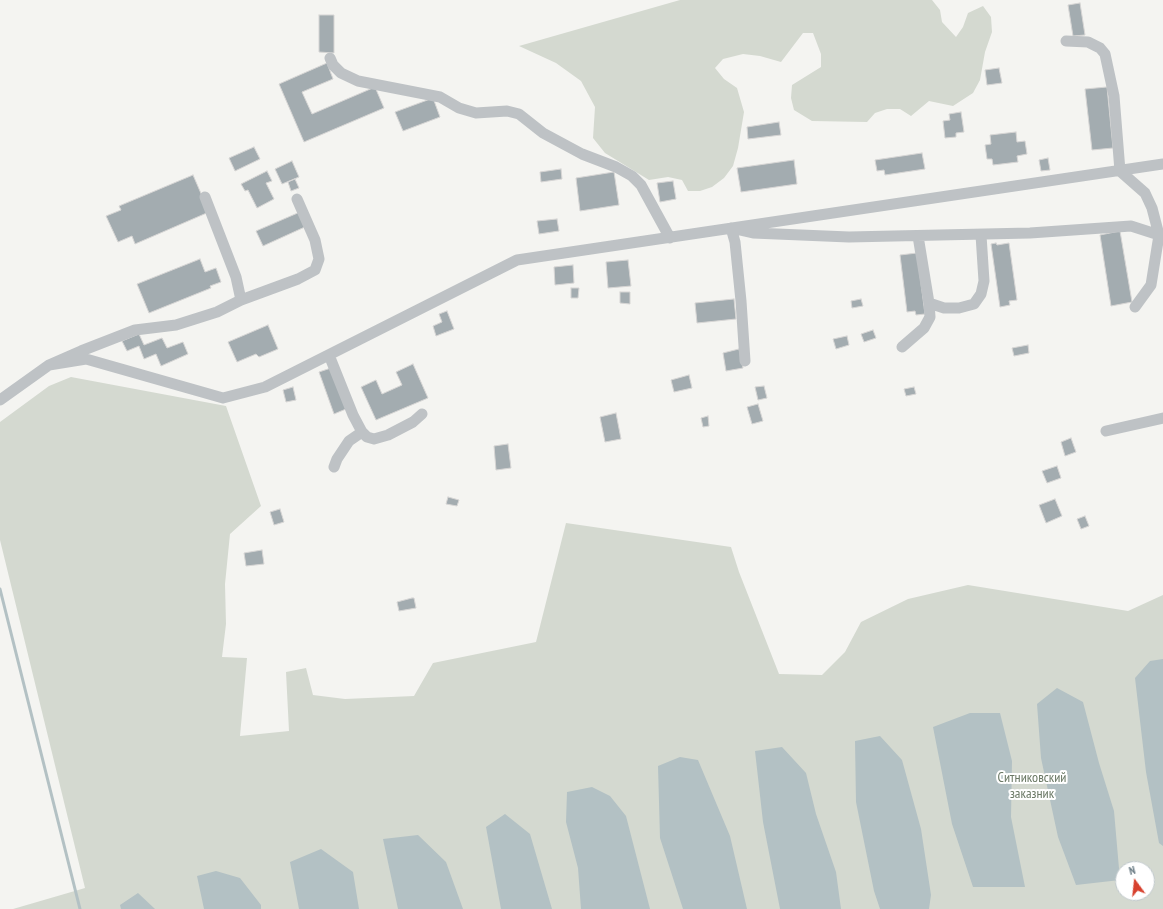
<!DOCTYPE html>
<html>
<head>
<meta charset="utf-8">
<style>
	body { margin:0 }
	#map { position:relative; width:1163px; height:909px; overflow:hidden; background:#f4f4f1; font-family:"PT Sans Narrow",sans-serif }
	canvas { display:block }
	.north { position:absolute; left:1115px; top:861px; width:40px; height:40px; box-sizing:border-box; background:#fff; border:1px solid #c1c9cc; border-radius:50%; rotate:345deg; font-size:11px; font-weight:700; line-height:16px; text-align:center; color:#657780 }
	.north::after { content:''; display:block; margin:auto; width:14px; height:18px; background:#d7412e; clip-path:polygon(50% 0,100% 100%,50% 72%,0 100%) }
</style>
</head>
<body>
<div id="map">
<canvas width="1163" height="909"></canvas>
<div class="north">N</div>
</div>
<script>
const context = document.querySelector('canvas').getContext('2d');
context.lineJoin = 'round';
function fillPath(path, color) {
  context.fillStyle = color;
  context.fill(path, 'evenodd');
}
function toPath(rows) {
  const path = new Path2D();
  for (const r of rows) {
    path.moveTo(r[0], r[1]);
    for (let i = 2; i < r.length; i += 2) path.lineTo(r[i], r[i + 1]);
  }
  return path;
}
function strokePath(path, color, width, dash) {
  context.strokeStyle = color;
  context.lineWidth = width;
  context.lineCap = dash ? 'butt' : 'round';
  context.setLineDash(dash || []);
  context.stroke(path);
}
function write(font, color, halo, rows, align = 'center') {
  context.font = font + ' "PT Sans Narrow",sans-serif';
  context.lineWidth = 4;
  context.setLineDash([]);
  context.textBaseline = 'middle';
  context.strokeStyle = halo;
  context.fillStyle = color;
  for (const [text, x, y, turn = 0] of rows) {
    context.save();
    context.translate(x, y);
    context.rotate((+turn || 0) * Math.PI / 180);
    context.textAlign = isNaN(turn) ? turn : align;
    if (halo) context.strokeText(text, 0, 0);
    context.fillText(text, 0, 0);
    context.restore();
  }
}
fillPath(toPath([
	[680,0,932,0,940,10,942,22,956,37,963,27,968,13,983,6,991,17,992,32,985,52,980,80,973,93,953,106,929,101,911,116,900,109,887,109,875,113,867,122,812,121,794,110,791,98,792,85,821,67,821,54,813,33,803,33,781,62,760,56,743,54,723,59,715,68,724,79,737,88,744,112,738,148,733,166,724,178,712,187,700,191,688,191,682,180,668,177,649,180,605,153,593,138,595,107,581,81,556,63,519,46],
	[71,377,226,406,261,506,230,534,225,584,226,624,222,657,247,658,240,736,289,731,286,672,306,668,313,695,345,699,414,696,433,663,536,642,566,523,731,547,739,572,779,674,822,675,845,652,861,622,908,599,968,585,1128,611,1163,595,1163,909,13,909,85,888,0,540,0,422,49,386],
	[1123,869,1147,869,1147,893,1123,893]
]), '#d4d9d0');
fillPath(toPath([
	[1163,659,1163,846,1159,843,1146,772,1135,678,1150,661],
	[1057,688,1083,702,1099,763,1114,811,1120,880,1076,885,1058,837,1041,758,1037,704],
	[970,713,1000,713,1012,761,1011,817,1025,887,973,887,952,824,933,727],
	[880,736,902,760,921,829,931,895,929,909,880,909,874,891,856,802,855,741],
	[782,747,806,773,816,814,836,872,841,909,780,909,763,822,755,751],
	[680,757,698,760,730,836,747,909,683,909,660,838,658,766],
	[592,787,610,796,626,816,650,909,581,909,578,868,566,822,567,792],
	[505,814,530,834,552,909,501,909,486,827],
	[418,835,446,862,463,909,398,909,383,839],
	[321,849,353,872,359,909,299,909,290,862],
	[216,871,240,878,261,905,261,909,204,909,197,876],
	[138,893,155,909,121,909,120,905]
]), '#b3c1c4');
strokePath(toPath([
	[0,589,80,909]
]), '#b3c1c4', 3);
const building = toPath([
	[1080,3,1085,35,1073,36,1068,5,1080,3],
	[319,15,334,15,334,53,319,52,319,15],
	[327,63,333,79,302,92,312,114,375,87,384,108,304,142,279,84,327,63],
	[999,68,1002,83,987,85,985,70,999,68],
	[1107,87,1113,148,1092,150,1085,89,1107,87],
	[433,98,440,117,403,131,395,112,433,98],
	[961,112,964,132,956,133,956,137,945,138,943,121,950,120,949,114,961,112],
	[779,122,781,135,748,139,747,127,779,122],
	[1016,132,1017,142,1025,141,1027,154,1017,156,1018,162,993,165,992,159,987,159,985,145,991,144,990,135,1016,132],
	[254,147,260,159,235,171,229,158,254,147],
	[922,153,925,169,885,175,884,170,877,171,875,160,922,153],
	[1048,158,1050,170,1041,171,1039,160,1048,158],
	[794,160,797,184,741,192,737,168,794,160],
	[292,161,299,177,282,184,275,169,292,161],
	[561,169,562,179,541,182,540,172,561,169],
	[267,171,272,181,266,183,274,199,257,208,248,190,245,191,241,184,267,171],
	[614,172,619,205,580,211,576,178,614,172],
	[193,175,209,212,135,244,132,236,118,242,106,216,121,210,119,206,193,175],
	[295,179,299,188,291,191,288,182,295,179],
	[673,181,676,199,660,202,657,183,673,181],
	[300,212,307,226,263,246,256,231,300,212],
	[557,219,559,231,539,234,537,221,557,219],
	[1120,231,1132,302,1111,306,1100,235,1120,231],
	[996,243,997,245,1009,243,1017,300,1009,301,1010,305,1000,307,991,244,996,243],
	[917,253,925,314,916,315,915,311,907,312,900,255,917,253],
	[200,259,205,272,216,268,221,282,210,286,211,288,149,313,137,284,200,259],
	[628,260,631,286,608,288,606,262,628,260],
	[573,265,574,283,555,285,554,267,573,265],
	[571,288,579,288,578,298,571,298,571,288],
	[620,292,630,292,630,304,620,303,620,292],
	[734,299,736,319,697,323,695,303,734,299],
	[861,299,863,306,852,308,851,301,861,299],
	[447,311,454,329,436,336,433,326,442,322,439,314,447,311],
	[268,325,278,349,259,357,256,354,237,362,228,342,268,325],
	[873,330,876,338,864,342,861,334,873,330],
	[139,334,144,345,162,338,167,348,183,342,188,354,161,366,156,354,144,359,139,346,127,351,122,341,139,334],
	[847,336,849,345,836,349,833,339,847,336],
	[1028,345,1029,353,1014,356,1012,348,1028,345],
	[739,349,743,368,726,371,723,353,739,349],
	[413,364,428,398,376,420,361,387,376,380,382,394,402,385,396,372,413,364],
	[331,368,346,409,334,414,319,372,331,368],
	[689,375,692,388,674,392,671,380,689,375],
	[764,386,767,398,758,400,755,387,764,386],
	[293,387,296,400,286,402,283,390,293,387],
	[914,387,916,394,906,396,904,389,914,387],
	[758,404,763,421,752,424,747,407,758,404],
	[616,413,621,439,605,442,600,417,616,413],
	[708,416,709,426,703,427,701,418,708,416],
	[1071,438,1076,452,1065,456,1061,442,1071,438],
	[508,444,511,468,496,470,494,446,508,444],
	[1057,466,1061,478,1047,483,1042,471,1057,466],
	[448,497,459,500,457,506,446,504,448,497],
	[1055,499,1062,516,1046,523,1039,505,1055,499],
	[280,509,284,522,274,525,270,512,280,509],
	[1085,516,1089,526,1081,529,1077,519,1085,516],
	[262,550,264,564,246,566,244,553,262,550],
	[412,598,414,598,416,608,399,611,397,602,412,598]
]);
fillPath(building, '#a3acb0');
strokePath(building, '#d6d5d4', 1);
strokePath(toPath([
	[1066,41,1088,42,1100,48,1105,54,1114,96,1120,171,1145,193,1152,208,1159,235,1163,240],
	[330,58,333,65,341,73,358,81,440,97,459,108,476,113,507,111,519,114,543,133,582,154,616,167,632,176,641,185,670,238],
	[241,300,298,279,315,270,319,259,315,240,297,199],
	[929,303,944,308,959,308,974,304,981,294,984,281,981,235],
	[902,347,924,328,930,317,929,303,918,236],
	[329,355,353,415,362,432,367,437,374,439,388,435,413,422,422,414],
	[745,361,741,301,735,242,731,228,753,233,849,237,1030,233,1131,226,1159,235,1151,285,1135,307],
	[49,365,86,359,223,398,265,387,517,260,1163,164],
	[0,400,49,365,81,351,135,330,176,325,217,312,241,300,236,277,205,197],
	[1106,431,1163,418],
	[334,467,337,459,349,441,362,432]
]), '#bec2c5', 11);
write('14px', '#6a7864', '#fff', [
	["Ситниковский",1032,778],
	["заказник",1032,794]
]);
</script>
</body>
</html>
